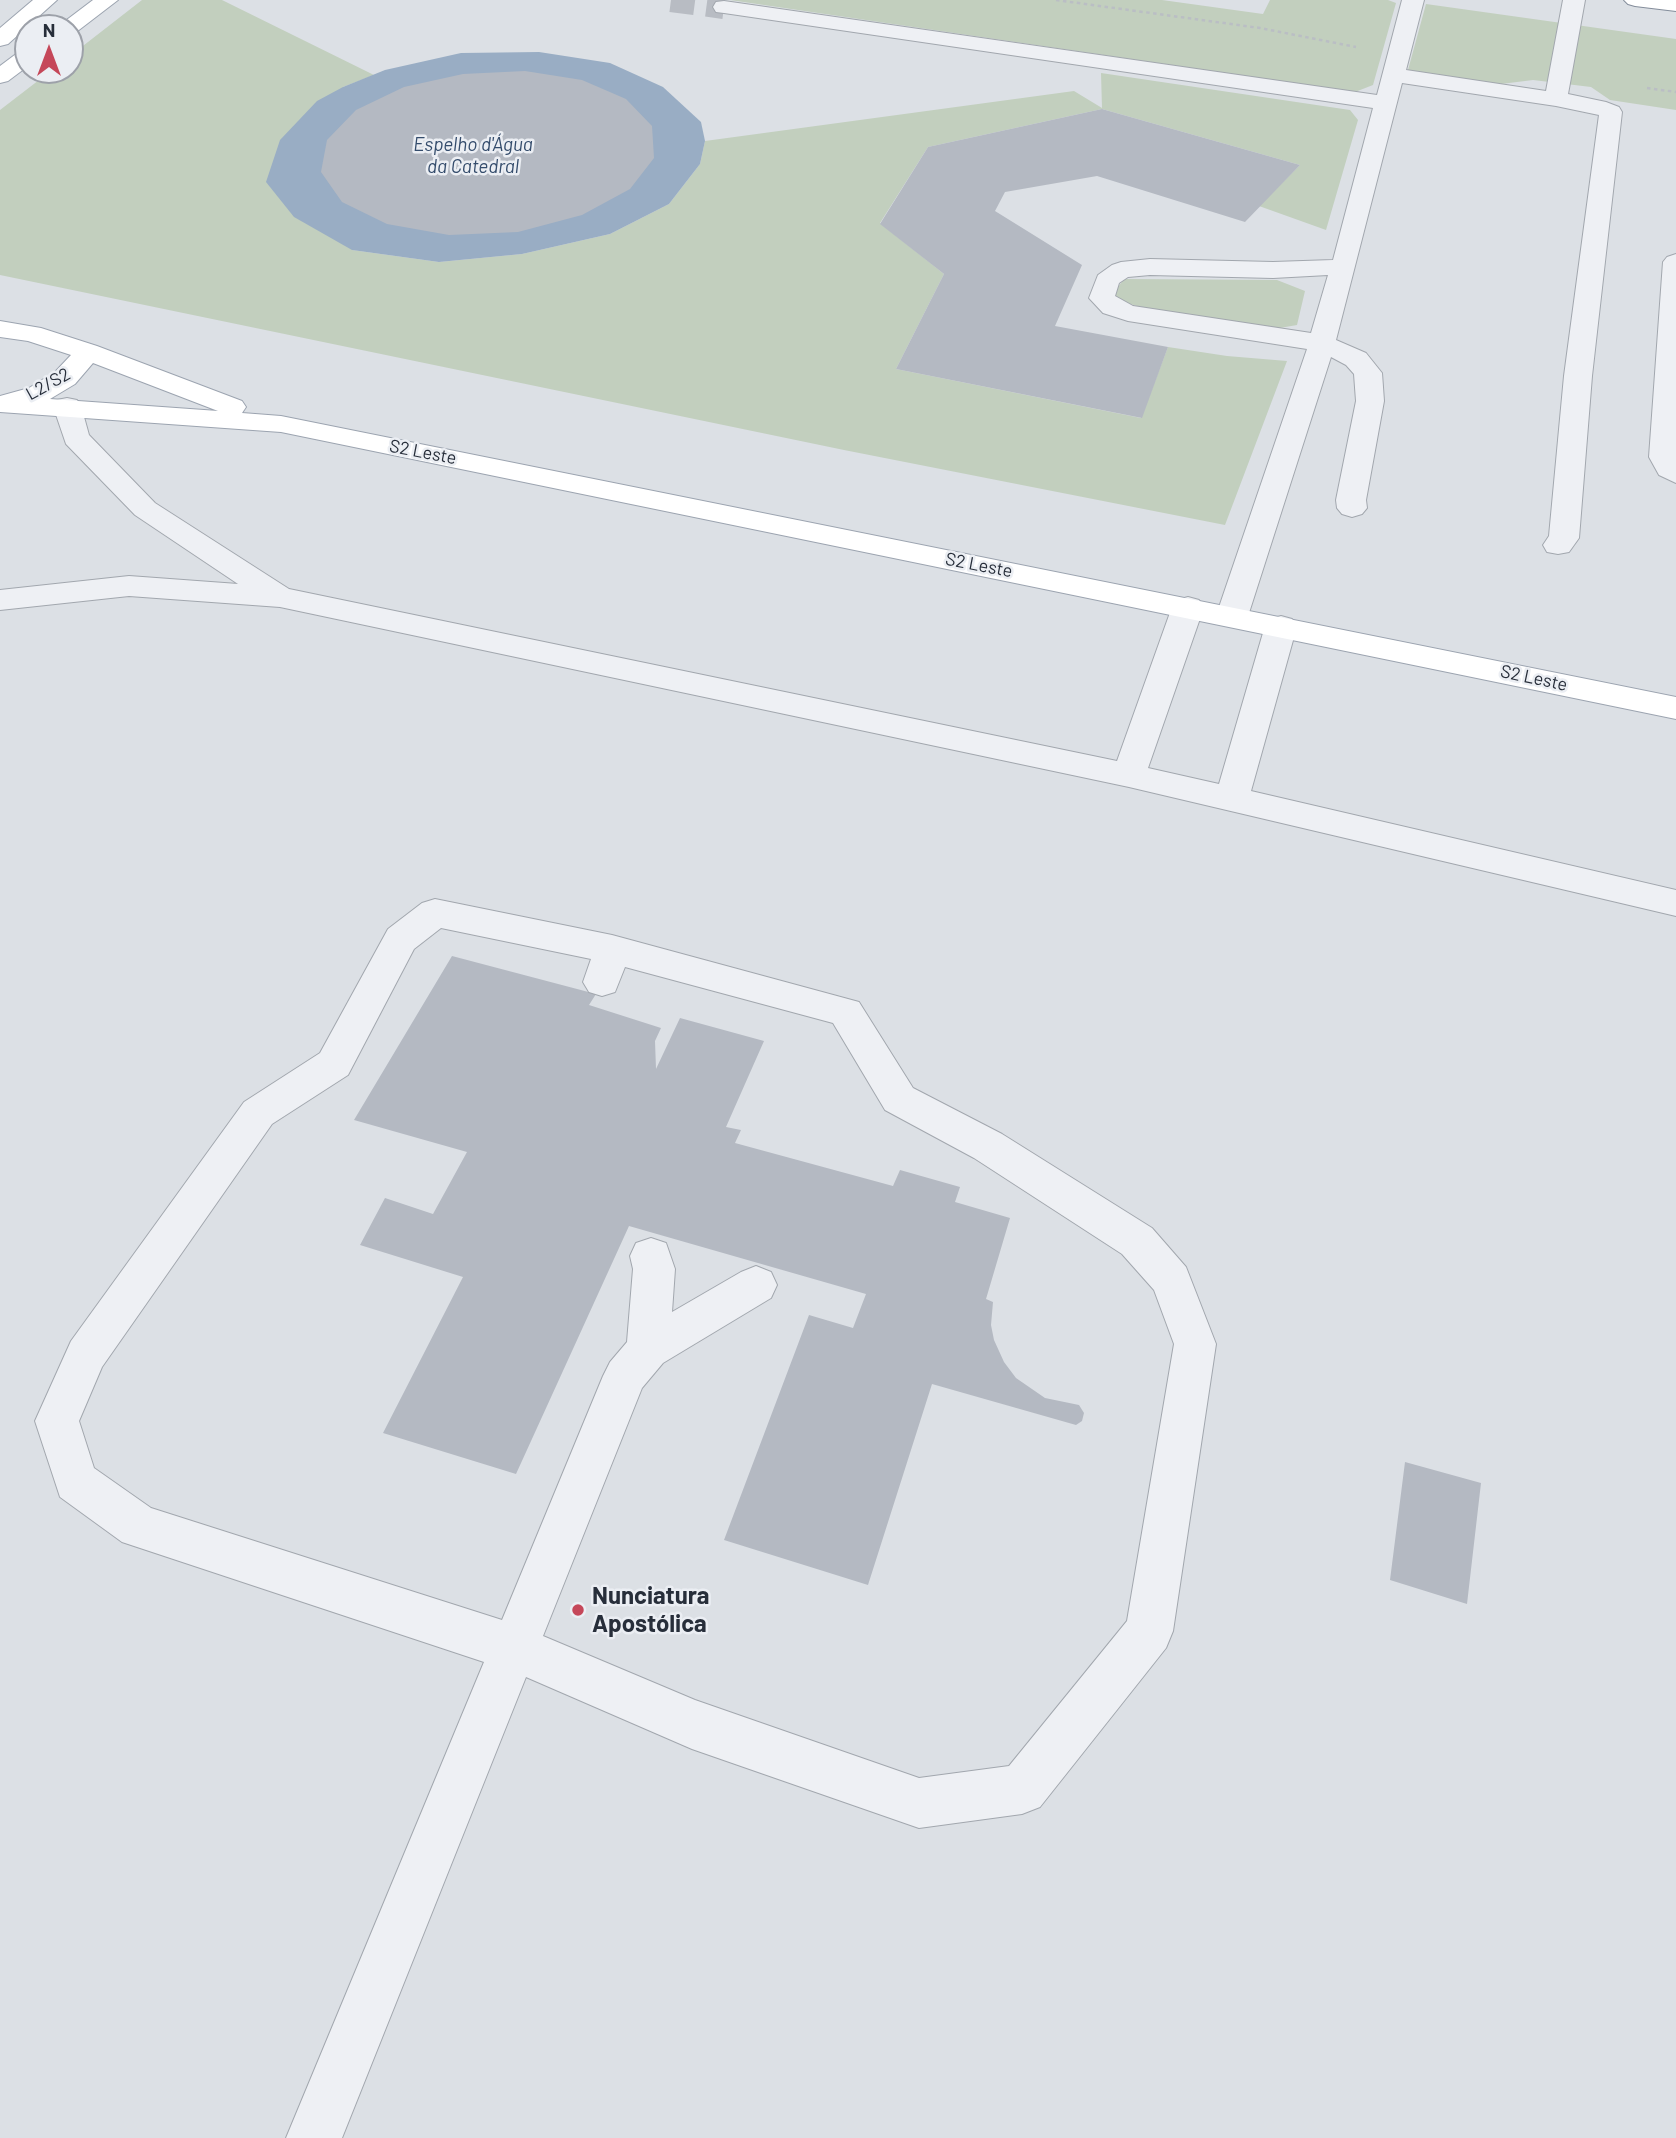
<!DOCTYPE html>
<html>
<head>
<meta charset="utf-8">
<style>
	body { margin:0 }
	#map { position:relative; width:1676px; height:2138px; overflow:hidden; background:#dce0e5; font-family:Barlow,sans-serif }
	canvas { display:block }
	.north { position:absolute; left:14px; top:14px; width:70px; height:70px; box-sizing:border-box; background:#ebeef3; border:2px solid #9da1a9; border-radius:50%; rotate:0deg; font-size:19px; font-weight:700; line-height:28px; text-align:center; color:#272e3a }
	.north::after { content:''; display:block; margin:auto; width:24px; height:32px; background:#c54759; clip-path:polygon(50% 0,100% 100%,50% 72%,0 100%) }
</style>
</head>
<body>
<div id="map">
<canvas width="1676" height="2138"></canvas>
<div class="north">N</div>
</div>
<script>
const context = document.querySelector('canvas').getContext('2d');
context.lineJoin = 'round';
function fillPath(path, color) {
  context.fillStyle = color;
  context.fill(path, 'evenodd');
}
function toPath(rows) {
  const path = new Path2D();
  for (const r of rows) {
    path.moveTo(r[0], r[1]);
    for (let i = 2; i < r.length; i += 2) path.lineTo(r[i], r[i + 1]);
  }
  return path;
}
function strokePath(path, color, width, dash) {
  context.strokeStyle = color;
  context.lineWidth = width;
  context.lineCap = dash ? 'butt' : 'round';
  context.setLineDash(dash || []);
  context.stroke(path);
}
function write(font, color, halo, rows, align = 'center') {
  context.font = font + ' Barlow,sans-serif';
  context.lineWidth = 5;
  context.setLineDash([]);
  context.textBaseline = 'middle';
  context.strokeStyle = halo;
  context.fillStyle = color;
  for (const [text, x, y, turn = 0] of rows) {
    context.save();
    context.translate(x, y);
    context.rotate((+turn || 0) * Math.PI / 180);
    context.textAlign = isNaN(turn) ? turn : align;
    if (halo) context.strokeText(text, 0, 0);
    context.fillText(text, 0, 0);
    context.restore();
  }
}
fillPath(toPath([
	[142,0,222,0,374,75,343,87,352,250,439,262,522,254,610,234,669,204,700,164,705,141,1074,91,1102,108,1101,73,1350,110,1358,120,1326,230,1259,206,1300,165,1102,109,928,147,880,223,944,274,896,369,1141,418,1168,347,1227,356,1287,361,1225,525,844,450,0,275,0,110,52,70,70,70,70,56],
	[730,0,1162,0,1263,14,1270,0,1388,0,1396,3,1373,85,1355,92],
	[1426,4,1676,39,1676,110,1610,100,1591,87,1533,80,1501,84,1408,70],
	[1124,279,1277,280,1305,291,1297,325,1274,329,1137,306,1117,300,1115,291]
]), '#c2cfbe');
fillPath(toPath([
	[539,52,610,63,663,87,701,122,705,141,700,164,669,204,610,234,522,254,439,262,352,250,294,217,266,182,280,140,317,101,343,87,385,70,461,53]
]), '#99adc4');
fillPath(toPath([
	[525,71,582,80,626,99,652,126,654,158,630,189,582,215,518,232,449,235,387,224,342,202,321,172,327,140,356,110,404,87,463,74],
	[1102,109,1300,165,1245,222,1097,176,1005,192,995,211,1082,265,1055,326,1168,347,1142,418,896,369,944,274,880,224,928,147],
	[452,956,596,994,589,1005,661,1028,655,1041,656,1069,680,1018,764,1041,726,1127,741,1130,735,1143,893,1186,900,1170,960,1187,955,1202,1010,1218,986,1299,993,1302,991,1325,994,1340,1004,1362,1016,1378,1045,1398,1079,1405,1084,1413,1082,1421,1076,1425,932,1384,868,1585,724,1540,809,1315,853,1328,866,1294,629,1226,516,1474,383,1433,463,1277,360,1245,385,1198,433,1214,467,1152,354,1120],
	[1405,1462,1481,1483,1467,1604,1390,1580]
]), '#b4b9c2');
strokePath(toPath([
	[671,0,724,7]
]), '#b8bcc3', 24, [24, 12]);
const minor = toPath([
	[1402,0,1424,0,1406,70,1546,91,1563,0,1585,0,1568,94,1606,102,1619,107,1622,112,1592,376,1579,538,1569,552,1558,554,1547,552,1543,545,1549,536,1564,376,1599,115,1556,106,1402,83,1336,340,1366,353,1382,373,1384,401,1366,500,1367,508,1362,514,1352,517,1342,514,1337,508,1336,500,1356,401,1354,374,1346,365,1331,357,1248,616,1243,623,1232,626,1221,623,1216,616,1307,349,1128,321,1103,313,1089,298,1098,275,1112,265,1121,262,1150,259,1273,262,1333,260,1373,108,724,13,716,12,713,7,716,2,724,1,1377,95,1402,0],
	[1150,275,1273,278,1328,275,1311,333,1133,306,1115,296,1119,283,1128,277,1150,275],
	[1676,254,1676,483,1659,475,1649,457,1663,262,1667,257,1676,254],
	[67,398,77,400,81,406,89,435,155,503,289,589,1117,761,1172,607,1177,600,1188,597,1199,600,1204,607,1148,768,1219,784,1265,626,1270,619,1281,616,1292,619,1297,626,1251,791,1676,890,1676,916,1129,787,280,607,129,596,0,610,0,590,129,576,238,584,135,515,66,444,53,406,57,400,67,398],
	[435,899,612,935,859,1002,913,1088,1002,1134,1152,1228,1186,1267,1216,1344,1173,1631,1166,1648,1040,1807,1022,1814,919,1828,692,1749,526,1677,342,2138,286,2138,484,1662,122,1542,60,1497,35,1421,71,1341,244,1102,320,1053,388,929,422,903,435,899],
	[441,928,591,959,583,982,589,992,602,996,615,992,625,967,833,1023,885,1110,974,1158,1122,1254,1154,1290,1174,1344,1127,1621,1009,1766,919,1778,695,1700,543,1636,642,1388,663,1363,771,1298,777,1285,771,1272,756,1266,741,1272,672,1312,675,1269,666,1243,651,1238,636,1243,630,1256,633,1269,627,1342,610,1362,603,1376,502,1620,151,1508,94,1468,79,1421,102,1367,272,1124,348,1075,414,949,441,928]
]);
const major = toPath([
	[33,0,57,0,8,44,0,46,0,28,33,0],
	[93,0,118,0,75,33,70,34,70,28,56,28,93,0],
	[28,49,28,66,8,81,0,83,0,66,20,51,28,49],
	[0,321,41,328,97,346,242,401,246,407,242,413,281,416,1676,697,1676,719,281,432,0,412,0,396,29,388,55,372,71,355,28,341,0,337,0,321],
	[93,363,218,411,50,399,75,384,93,363]
]);
const highway = toPath([
	[1624,0,1676,0,1676,11,1635,6,1628,4,1624,0]
]);
strokePath(minor, '#a2a7ae', 2);
strokePath(major, '#9ca4b0', 2);
strokePath(highway, '#848d9b', 2);
strokePath(toPath([
	[1056,0,1260,28,1356,47],
	[1647,88,1676,92]
]), '#babec4', 2.5, [3.5, 3.5]);
fillPath(minor, '#eef0f4');
fillPath(major, '#fff');
fillPath(highway, '#fff');
for (const [x, y, r, color] of [
	[578,1610,7,"#c54759"]
]) {
  const dot = new Path2D();
  dot.arc(x, y, r, 0, 2 * Math.PI);
  context.fillStyle = color;
  context.fill(dot);
  strokePath(dot, '#ebeef3', 2.5);
}
write('18px', '#272e3a', '#ebeef3', [
	["L2/S2",48,384,-29],
	["S2 Leste",423,452,11],
	["S2 Leste",979,565,11],
	["S2 Leste",1534,678,12]
]);
write('italic 19px', '#344c6c', '#ebeef3', [
	["Espelho d'Água",473,145],
	["da Catedral",473,167]
]);
write('bold 24px', '#272e3a', '#ebeef3', [
	["Nunciatura",592,1596],
	["Apostólica",592,1624]
], 'left');
</script>
</body>
</html>
